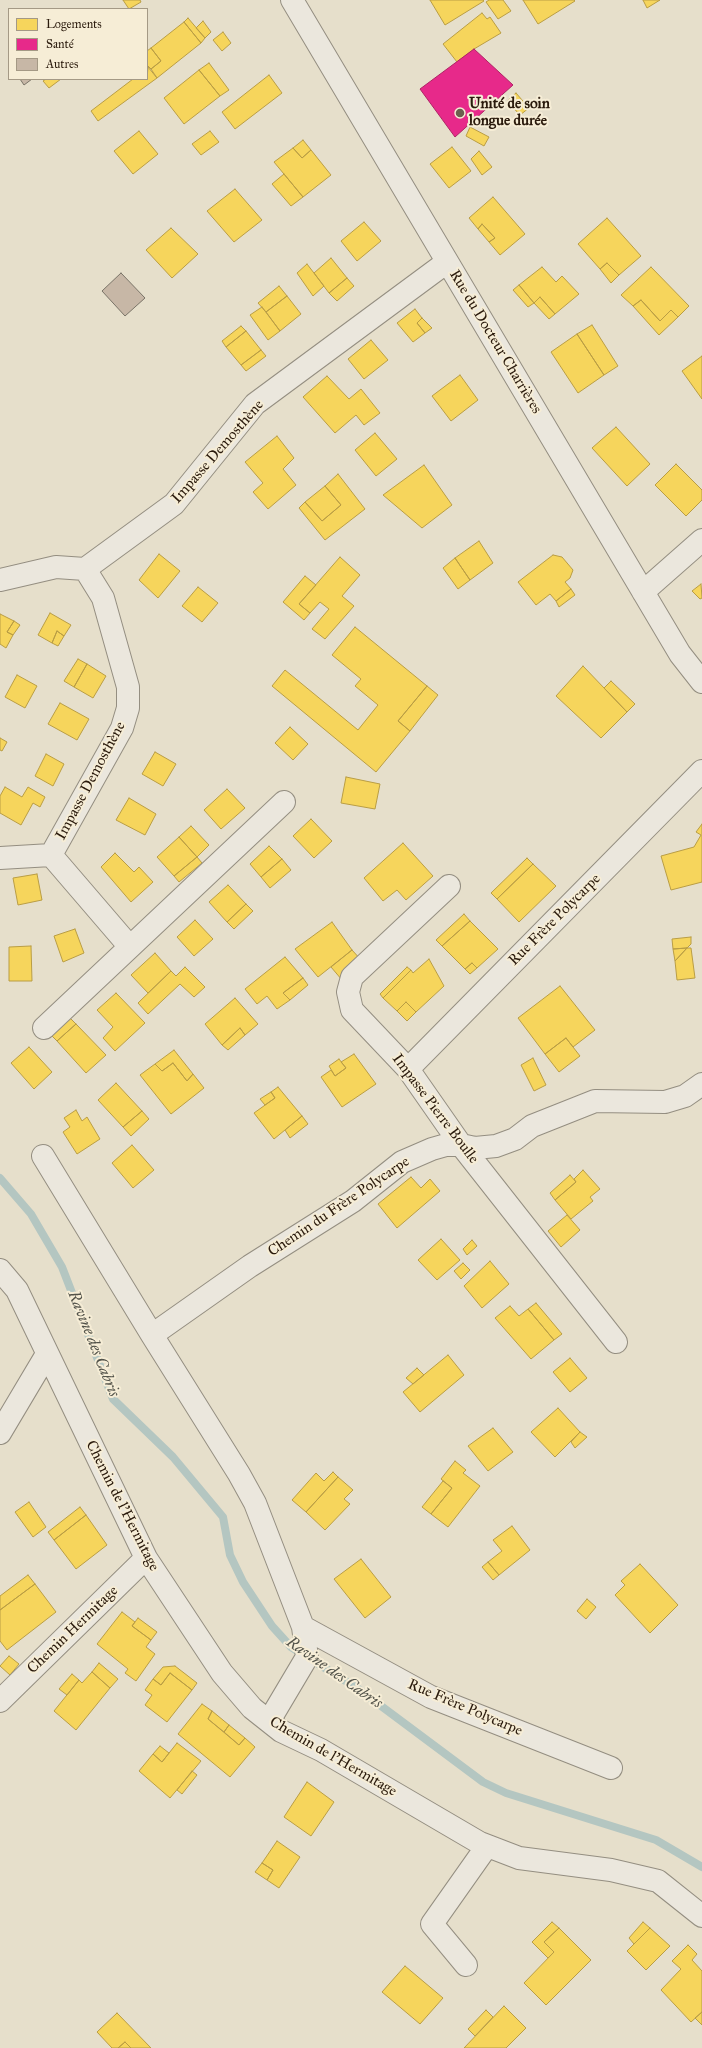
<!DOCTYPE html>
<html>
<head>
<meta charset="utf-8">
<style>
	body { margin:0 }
	#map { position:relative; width:702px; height:2048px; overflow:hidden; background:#e6dfcb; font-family:"IM FELL Great Primer",serif }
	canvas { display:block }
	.legend { position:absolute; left:8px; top:8px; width:140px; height:72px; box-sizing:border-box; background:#f6edd6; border:1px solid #a49985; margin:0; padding:5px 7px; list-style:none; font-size:12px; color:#2a1a0c }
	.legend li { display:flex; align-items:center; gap:8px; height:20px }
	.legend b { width:20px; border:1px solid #a49985 }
</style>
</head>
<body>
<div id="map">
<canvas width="702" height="2048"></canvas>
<ul class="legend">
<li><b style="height:11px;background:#f6d55c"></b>Logements</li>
<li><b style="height:11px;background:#e7298a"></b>Santé</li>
<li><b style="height:11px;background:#c7b7a6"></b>Autres</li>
</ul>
</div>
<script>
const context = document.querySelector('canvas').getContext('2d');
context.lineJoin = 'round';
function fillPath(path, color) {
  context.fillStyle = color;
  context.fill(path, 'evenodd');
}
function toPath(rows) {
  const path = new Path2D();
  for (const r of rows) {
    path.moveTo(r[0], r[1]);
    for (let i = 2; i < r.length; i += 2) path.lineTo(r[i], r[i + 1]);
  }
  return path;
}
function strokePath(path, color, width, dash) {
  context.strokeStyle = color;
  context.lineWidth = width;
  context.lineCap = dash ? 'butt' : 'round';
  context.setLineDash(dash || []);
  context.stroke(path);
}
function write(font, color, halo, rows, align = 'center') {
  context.font = font + ' "IM FELL Great Primer",serif';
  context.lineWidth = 4;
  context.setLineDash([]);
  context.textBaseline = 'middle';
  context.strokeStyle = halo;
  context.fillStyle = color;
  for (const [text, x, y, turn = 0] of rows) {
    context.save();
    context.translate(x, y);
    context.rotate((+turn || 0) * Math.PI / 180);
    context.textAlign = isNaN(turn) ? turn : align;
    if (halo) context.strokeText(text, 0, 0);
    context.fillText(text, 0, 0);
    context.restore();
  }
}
const homes = toPath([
	[123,0,140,0,141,2,129,9,123,0],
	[430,0,483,0,484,1,445,25,430,0],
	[489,0,503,0,511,11,498,19,486,2,489,0],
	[523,0,574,0,575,1,538,24,523,0],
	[643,0,660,0,647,8,643,0],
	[482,13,487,19,490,17,501,33,474,49,457,62,443,44,482,13],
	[188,18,205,38,201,43,184,22,188,18],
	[203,21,211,32,205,38,196,28,203,21],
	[184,22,201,43,157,78,151,69,161,61,151,48,184,22],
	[223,32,231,43,222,51,213,40,223,32],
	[151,48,161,61,151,69,147,65,147,51,151,48],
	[209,63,229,90,220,96,199,70,209,63],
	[148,67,157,78,98,121,91,111,133,79,147,79,148,67],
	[199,70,220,96,184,124,164,98,199,70],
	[269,75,282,93,235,129,222,112,269,75],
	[46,79,61,79,49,88,43,81,46,79],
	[516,93,529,108,520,115,507,101,516,93],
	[470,127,489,137,484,146,466,136,470,127],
	[139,131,158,154,133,174,114,151,139,131],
	[210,131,219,142,201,155,192,144,210,131],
	[303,140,311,150,302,158,293,148,303,140],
	[452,147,471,171,449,188,430,164,452,147],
	[293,148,302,158,311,150,331,175,303,197,274,162,293,148],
	[479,151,492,167,482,175,471,159,479,151],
	[284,174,303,197,291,206,272,184,284,174],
	[235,189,262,220,234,242,207,211,235,189],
	[493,197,525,234,500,255,489,242,495,238,482,224,478,229,469,218,493,197],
	[607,218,641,256,619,275,607,263,600,269,578,244,607,218],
	[364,222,381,241,357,261,341,241,364,222],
	[482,224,495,238,489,242,478,229,482,224],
	[171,228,198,254,172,278,146,250,171,228],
	[331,258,347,278,329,293,314,273,331,258],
	[607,263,619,275,611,283,600,269,607,263],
	[307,264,324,286,313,296,297,273,307,264],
	[542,267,556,282,562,276,579,294,555,314,540,297,534,303,519,285,542,267],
	[651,267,689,306,678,317,671,310,660,321,641,300,633,306,621,295,651,267],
	[347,278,354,286,337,301,329,293,347,278],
	[519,285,534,303,528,307,513,290,519,285],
	[279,286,287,296,266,312,258,303,279,286],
	[287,296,301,314,280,331,266,312,287,296],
	[540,297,555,314,549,319,534,303,540,297],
	[641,300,660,321,671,310,678,317,659,335,633,306,641,300],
	[262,307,280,331,268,340,250,315,262,307],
	[415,309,422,318,417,323,425,333,413,342,397,323,415,309],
	[422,318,432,328,425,333,417,323,422,318],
	[592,325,618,366,604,375,577,334,592,325],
	[241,326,246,331,226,347,222,341,241,326],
	[246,331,261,350,241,365,226,347,246,331],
	[577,334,604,375,578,393,551,352,577,334],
	[371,340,388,360,364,379,348,359,371,340],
	[261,350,266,356,246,371,241,365,261,350],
	[702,356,702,399,682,371,702,356],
	[460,375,478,400,451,421,432,396,460,375],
	[327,376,349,399,361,389,380,413,364,425,356,415,335,433,303,397,327,376],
	[616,427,650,464,627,486,592,448,616,427],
	[375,433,397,459,376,476,355,450,375,433],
	[277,436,294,458,283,469,296,485,268,509,253,492,263,483,245,462,277,436],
	[676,464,702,490,702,500,686,516,655,485,676,464],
	[424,465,452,505,422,528,383,495,424,465],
	[338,474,365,509,325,540,299,508,305,502,322,521,341,505,325,486,338,474],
	[325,486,341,505,322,521,305,502,325,486],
	[479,541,493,563,470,580,455,558,479,541],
	[159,554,180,571,158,598,139,580,159,554],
	[553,555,562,557,573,570,570,578,565,582,571,589,556,601,550,594,536,605,518,582,553,555],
	[340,557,360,575,342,596,354,606,325,639,312,629,329,609,320,602,310,613,299,604,340,557],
	[455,558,470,580,458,589,443,568,455,558],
	[305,576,316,585,299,604,310,613,304,620,283,602,305,576],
	[701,584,702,598,700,599,692,591,701,584],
	[198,587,218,603,202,622,182,606,198,587],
	[571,589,575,595,559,607,556,601,571,589],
	[50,613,71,625,64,636,57,631,52,643,38,635,50,613],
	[0,614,14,621,7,632,13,635,6,648,0,644,0,614],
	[14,621,20,625,13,635,7,632,14,621],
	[355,627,427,686,398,721,410,731,376,772,272,686,285,670,358,730,378,705,355,686,361,679,332,655,355,627],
	[57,631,64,636,58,646,52,643,57,631],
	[78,659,87,664,74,687,64,681,78,659],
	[87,664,106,676,93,698,74,687,87,664],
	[583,666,627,712,601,738,556,696,583,666],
	[17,675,37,686,25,708,5,697,17,675],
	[611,681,635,704,627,712,604,688,611,681],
	[427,686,438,695,410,731,398,721,427,686],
	[60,703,89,719,77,740,48,724,60,703],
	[290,727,308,744,293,760,275,743,290,727],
	[0,738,7,742,2,751,0,750,0,738],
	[155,752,176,764,163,786,142,774,155,752],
	[46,754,64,764,53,786,35,776,46,754],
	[346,777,380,784,375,809,341,803,346,777],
	[5,787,22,797,28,787,45,797,40,807,33,803,21,825,0,813,0,796,5,787],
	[227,789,245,808,221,829,204,810,227,789],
	[129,798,156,814,145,835,116,820,129,798],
	[311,819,332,841,314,858,293,836,311,819],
	[702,824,702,882,671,890,661,856,694,847,701,835,696,832,702,824],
	[191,826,209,845,197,857,179,837,191,826],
	[179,837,197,857,174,876,157,857,179,837],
	[403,843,433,876,406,900,397,890,383,901,364,878,403,843],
	[269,846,282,859,261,877,250,864,269,846],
	[115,853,134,872,139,867,153,882,131,902,101,867,115,853],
	[197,857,202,863,179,882,174,876,197,857],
	[527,858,533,864,497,899,491,893,527,858],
	[282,859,291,870,270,888,261,877,282,859],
	[533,864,556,886,519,922,497,899,533,864],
	[37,874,42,900,18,905,13,878,37,874],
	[228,885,246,904,227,922,209,902,228,885],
	[246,904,253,911,234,929,227,922,246,904],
	[464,914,470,921,442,946,436,940,464,914],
	[195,920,213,939,194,956,177,937,195,920],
	[470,921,498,949,477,968,472,963,465,969,442,946,470,921],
	[332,922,352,950,318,977,295,949,332,922],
	[75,929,84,953,63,962,54,936,75,929],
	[691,937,691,944,687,948,673,949,672,939,691,937],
	[31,946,32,981,9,981,9,947,31,946],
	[687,948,675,961,673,949,687,948],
	[687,948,691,948,695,978,677,980,675,961,687,948],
	[352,950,362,961,342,980,331,967,352,950],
	[155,953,171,971,148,993,131,975,155,953],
	[285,957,303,978,283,993,290,1000,277,1009,267,996,257,1004,245,989,285,957],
	[429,959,444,986,416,1012,406,1002,397,1011,383,998,411,970,413,973,429,959],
	[472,963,477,968,470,974,465,969,472,963],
	[185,967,205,987,194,997,180,984,148,1014,138,1003,171,971,176,976,185,967],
	[407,967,411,970,383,998,380,994,407,967],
	[303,978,308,985,290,1000,283,993,303,978],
	[560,986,595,1030,573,1047,566,1038,545,1054,518,1018,560,986],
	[116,993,145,1023,115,1051,103,1038,113,1027,97,1010,116,993],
	[235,998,258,1024,245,1035,240,1028,222,1045,205,1024,235,998],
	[406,1002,416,1012,407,1021,397,1011,406,1002],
	[69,1017,76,1024,57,1041,51,1035,69,1017],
	[76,1024,106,1055,86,1073,57,1041,76,1024],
	[240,1028,245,1035,228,1050,222,1045,240,1028],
	[566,1038,580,1056,559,1072,545,1054,566,1038],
	[29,1047,52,1072,34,1089,11,1063,29,1047],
	[174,1050,193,1074,187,1081,173,1063,162,1071,155,1064,174,1050],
	[354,1054,376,1084,342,1107,321,1077,331,1070,335,1076,346,1068,341,1062,354,1054],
	[533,1058,546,1085,534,1091,521,1065,533,1058],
	[339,1059,346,1068,335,1076,329,1066,339,1059],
	[173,1063,187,1081,193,1074,204,1088,171,1114,140,1075,155,1064,162,1071,173,1063],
	[116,1083,142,1111,123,1127,98,1100,116,1083],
	[278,1087,302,1116,274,1139,254,1113,275,1098,271,1092,278,1087],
	[271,1092,275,1098,265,1105,260,1099,271,1092],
	[76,1110,82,1121,87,1117,100,1139,77,1154,63,1132,70,1127,64,1118,76,1110],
	[142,1111,149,1119,131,1136,123,1127,142,1111],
	[302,1116,308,1124,290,1138,285,1130,302,1116],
	[132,1145,154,1170,133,1188,112,1163,132,1145],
	[583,1170,600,1189,590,1197,593,1201,571,1219,555,1200,576,1182,574,1179,583,1170],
	[570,1175,576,1182,555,1200,550,1193,570,1175],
	[411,1177,421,1188,430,1179,440,1191,397,1228,378,1204,411,1177],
	[567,1215,580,1230,561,1247,548,1231,567,1215],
	[441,1239,460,1260,437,1280,418,1260,441,1239],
	[472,1240,477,1246,467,1255,463,1249,472,1240],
	[490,1261,509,1284,482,1308,464,1286,490,1261],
	[463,1263,470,1270,461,1279,454,1271,463,1263],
	[536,1303,562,1334,554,1340,528,1309,536,1303],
	[510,1306,519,1316,528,1309,554,1340,531,1359,495,1318,510,1306],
	[448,1355,464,1375,420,1412,403,1392,448,1355],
	[570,1358,587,1378,570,1392,553,1372,570,1358],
	[417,1368,424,1375,413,1384,406,1378,417,1368],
	[558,1408,580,1432,555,1457,531,1432,558,1408],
	[493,1428,513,1452,488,1471,468,1446,493,1428],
	[580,1432,587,1437,575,1448,571,1442,580,1432],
	[455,1461,466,1470,463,1473,480,1486,448,1527,431,1514,452,1488,441,1479,455,1461],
	[333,1472,338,1477,306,1512,292,1500,316,1473,324,1481,333,1472],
	[338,1477,353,1490,344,1499,350,1504,325,1530,306,1512,338,1477],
	[443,1481,452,1488,431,1514,422,1507,443,1481],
	[29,1502,46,1527,33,1537,15,1512,29,1502],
	[80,1507,86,1515,54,1540,48,1532,80,1507],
	[86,1515,107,1545,76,1569,54,1540,86,1515],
	[512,1526,530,1550,499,1575,488,1562,502,1551,493,1540,512,1526],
	[361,1559,391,1597,365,1618,334,1579,361,1559],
	[488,1562,499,1575,493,1580,482,1567,488,1562],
	[640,1564,678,1605,650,1633,615,1595,625,1585,621,1581,640,1564],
	[28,1575,35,1584,0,1610,0,1596,28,1575],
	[35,1584,56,1612,7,1650,0,1641,0,1610,35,1584],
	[587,1599,596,1607,586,1619,577,1611,587,1599],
	[122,1612,135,1622,132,1626,151,1640,146,1647,155,1654,136,1681,125,1673,128,1669,97,1644,122,1612],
	[138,1618,157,1632,151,1640,132,1626,138,1618],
	[9,1656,19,1664,10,1675,0,1666,9,1656],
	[99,1663,118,1679,110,1688,92,1672,99,1663],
	[175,1666,197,1683,192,1690,170,1673,161,1685,153,1679,163,1667,175,1666],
	[92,1672,110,1688,76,1730,54,1711,79,1680,82,1683,92,1672],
	[170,1673,192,1690,167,1722,145,1705,152,1695,145,1690,153,1679,161,1685,170,1673],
	[72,1674,79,1680,67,1695,59,1689,72,1674],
	[202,1704,212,1711,208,1719,239,1745,245,1738,255,1747,230,1777,178,1734,202,1704],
	[212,1711,229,1725,224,1732,208,1719,212,1711],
	[229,1725,245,1738,239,1745,224,1732,229,1725],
	[177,1743,201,1761,170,1798,139,1771,153,1754,162,1762,177,1743],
	[160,1746,169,1753,162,1762,153,1754,160,1746],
	[192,1771,197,1775,182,1794,177,1790,192,1771],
	[307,1782,334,1802,311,1836,284,1817,307,1782],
	[277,1841,300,1857,279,1888,267,1880,273,1870,262,1863,277,1841],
	[262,1863,273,1870,267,1880,255,1872,262,1863],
	[552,1922,559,1928,544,1942,554,1952,548,1958,532,1942,552,1922],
	[643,1922,650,1928,634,1944,629,1938,643,1922],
	[559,1928,591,1960,546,2005,524,1983,554,1952,544,1942,559,1928],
	[650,1928,670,1946,646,1970,627,1951,650,1928],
	[688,1945,697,1954,692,1960,702,1971,702,2012,691,2022,661,1990,681,1969,672,1961,688,1945],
	[405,1966,443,1998,420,2024,382,1992,405,1966],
	[504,2006,526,2028,506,2048,464,2048,504,2006],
	[486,2010,493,2017,475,2036,468,2029,486,2010],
	[702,2012,702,2025,695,2018,702,2012],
	[117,2013,151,2048,131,2048,125,2042,118,2048,112,2048,97,2032,117,2013],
	[125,2042,131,2048,118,2048,125,2042]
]);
fillPath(homes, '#f6d55c');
strokePath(homes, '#b99d44', 1);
const health = toPath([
	[474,49,513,85,455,137,420,89,474,49]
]);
fillPath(health, '#e7298a');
strokePath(health, '#ae2464', 1);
strokePath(toPath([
	[0,1178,31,1214,62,1267,113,1399,173,1457,223,1517,230,1555,243,1582,272,1626,291,1647,357,1688,483,1782,506,1793,656,1840,702,1867]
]), '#b4c6c1', 8);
const building = toPath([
	[20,79,32,79,24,85,20,79],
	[121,273,145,298,125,316,102,291,121,273]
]);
fillPath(building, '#c7b7a6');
strokePath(building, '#797367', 1);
const minor = toPath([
	[292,0,680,654,702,682],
	[85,569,174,504,255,404,447,262],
	[0,580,56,567,85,569],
	[643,592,702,540],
	[51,855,130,947],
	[0,858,51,855,122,728,128,708,128,687,103,598,85,569],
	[449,886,352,977,348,992,352,1010,408,1069,461,1145,616,1342],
	[44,1028,284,802],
	[408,1069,702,771],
	[43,1156,152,1335,239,1474,255,1503,303,1627,307,1657,269,1721],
	[0,1270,17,1290,146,1558,222,1673,252,1708,281,1731,321,1750,480,1843,519,1858,611,1870,658,1881,702,1916],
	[152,1335,250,1266,353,1201,402,1162,432,1149,446,1145,461,1145,475,1148,496,1146,515,1139,532,1126,595,1101,665,1102,685,1096,702,1084],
	[0,1433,47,1354],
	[303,1627,431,1697,611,1768],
	[0,1701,146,1558],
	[466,1965,432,1924,487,1846]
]);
strokePath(minor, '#948e81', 24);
strokePath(minor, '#ebe7dd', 22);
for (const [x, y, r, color] of [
	[460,113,5,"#6c5f4f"]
]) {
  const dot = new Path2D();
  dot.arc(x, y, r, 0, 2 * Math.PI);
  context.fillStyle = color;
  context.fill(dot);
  strokePath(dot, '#f6edd6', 1.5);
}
write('bold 15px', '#2a1a0c', '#f6edd6', [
	["Unité de soin",469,104],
	["longue durée",469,121]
], 'left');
write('15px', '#2a1a0c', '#f6edd6', [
	["Rue du Docteur Charrières",495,342,59],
	["Impasse Demosthène",218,452,-49],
	["Impasse Demosthène",91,781,-62],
	["Rue Frère Polycarpe",555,920,-45],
	["Impasse Pierre Boulle",435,1109,53],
	["Chemin du Frère Polycarpe",339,1207,-34],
	["Chemin de l'Hermitage",122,1506,63],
	["Chemin Hermitage",73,1630,-44],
	["Rue Frère Polycarpe",465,1708,23],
	["Chemin de l'Hermitage",333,1757,30]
]);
write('italic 16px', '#53534a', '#f6edd6', [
	["Ravine des Cabris",93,1344,68],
	["Ravine des Cabris",334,1673,35]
]);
</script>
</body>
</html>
